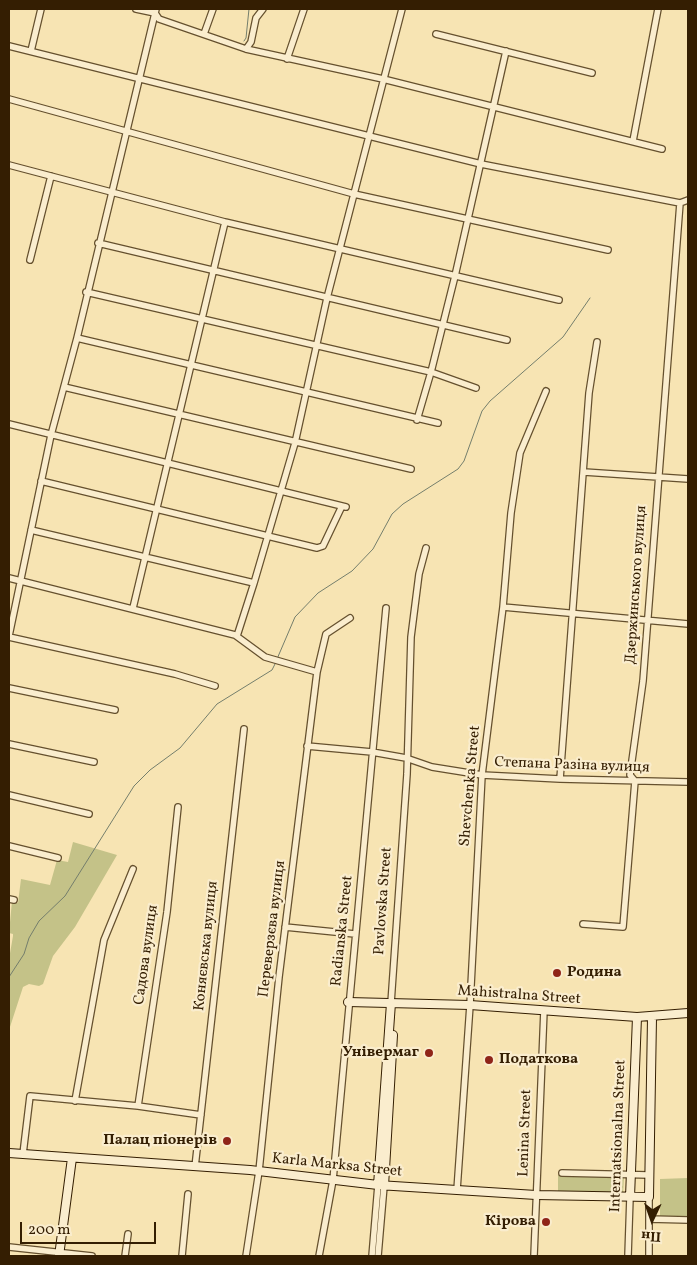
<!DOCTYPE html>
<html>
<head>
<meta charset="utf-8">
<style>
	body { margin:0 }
	#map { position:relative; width:697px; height:1265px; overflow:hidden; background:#f7e4b3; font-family:Vollkorn,serif }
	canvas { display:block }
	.frame { position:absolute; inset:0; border:10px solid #341e02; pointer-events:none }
	.north { position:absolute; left:627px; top:1195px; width:50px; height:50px; -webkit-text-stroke:4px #faedce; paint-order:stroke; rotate:183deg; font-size:14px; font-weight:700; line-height:20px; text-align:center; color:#341e02 }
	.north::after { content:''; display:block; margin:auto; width:18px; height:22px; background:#341e02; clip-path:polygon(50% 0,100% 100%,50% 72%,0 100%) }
	.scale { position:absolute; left:20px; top:1222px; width:136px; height:22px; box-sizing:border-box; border:2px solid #341e02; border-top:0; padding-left:6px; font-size:15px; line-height:18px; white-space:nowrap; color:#341e02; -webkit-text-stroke:4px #faedce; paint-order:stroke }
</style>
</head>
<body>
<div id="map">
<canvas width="697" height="1265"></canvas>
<div class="frame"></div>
<div class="north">Пн</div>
<div class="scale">200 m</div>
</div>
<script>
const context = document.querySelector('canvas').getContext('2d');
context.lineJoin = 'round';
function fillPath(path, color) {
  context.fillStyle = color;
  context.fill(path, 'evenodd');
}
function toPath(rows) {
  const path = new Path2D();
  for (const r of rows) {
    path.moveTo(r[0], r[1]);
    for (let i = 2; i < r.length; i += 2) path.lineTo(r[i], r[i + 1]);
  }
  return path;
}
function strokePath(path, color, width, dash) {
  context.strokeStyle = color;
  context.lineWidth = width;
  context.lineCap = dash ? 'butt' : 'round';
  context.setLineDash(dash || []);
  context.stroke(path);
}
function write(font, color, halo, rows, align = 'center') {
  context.font = font + ' Vollkorn,serif';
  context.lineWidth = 4.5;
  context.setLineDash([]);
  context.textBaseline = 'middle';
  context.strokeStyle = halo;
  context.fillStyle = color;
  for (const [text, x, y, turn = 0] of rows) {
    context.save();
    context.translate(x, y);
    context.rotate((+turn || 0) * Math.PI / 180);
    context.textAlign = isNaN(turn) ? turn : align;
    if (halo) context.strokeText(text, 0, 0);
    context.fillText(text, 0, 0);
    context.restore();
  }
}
fillPath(toPath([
	[73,842,117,855,75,927,53,956,43,984,39,986,29,984,23,987,9,1030,9,959,13,936,13,934,9,933,12,901,18,903,21,879,50,885,57,860,68,862],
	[558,1175,624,1177,623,1195,558,1193],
	[688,1178,688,1218,660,1217,660,1179]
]), '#c4c288');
strokePath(toPath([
	[244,41,246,38,249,9],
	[277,659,295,617,318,593,352,571,373,549,392,514,403,504,458,469,464,461,482,411,490,401,563,337,590,298],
	[9,977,24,954,29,938,39,921,65,896,134,786,150,770,180,748,217,704,272,670,276,662]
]), '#747e6c', 1);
const street = toPath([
	[136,9,155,13,159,19,246,49,383,79,662,149],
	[204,34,213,9],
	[436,34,592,73],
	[9,46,481,164,680,203,688,200],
	[246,49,251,42,256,18,263,9],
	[31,51,41,9],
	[287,59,304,9],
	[9,99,354,194,608,250],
	[633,141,658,9],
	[9,165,225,222,559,300],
	[98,243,507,340],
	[30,260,51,176],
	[86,292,431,372,476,388],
	[77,338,438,423],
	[64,387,411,469],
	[417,420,431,372,455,276,506,51],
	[9,424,346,507],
	[584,472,688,479],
	[41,481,317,548,323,546,342,506],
	[31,530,254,583,295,443,327,298,402,9],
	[9,578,235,635,265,657,317,672],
	[503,607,688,624],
	[133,608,225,222],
	[9,636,51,435,77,338,156,9],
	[237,636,254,583],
	[9,637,175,674,215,686],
	[9,688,115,710],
	[9,744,94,762],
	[307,746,372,752,406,758,432,767,482,775,560,779,688,782],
	[560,779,589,393,597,342],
	[9,795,89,814],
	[9,846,58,858],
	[9,899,14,900],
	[583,924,623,927,635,781,630,775,643,681,680,203],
	[285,927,355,934],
	[391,1003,407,774,411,637,419,574,426,548],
	[75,1101,104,940,133,869],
	[138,1106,167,912,178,807],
	[23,1154,30,1096,138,1106,201,1115],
	[195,1167,244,729],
	[562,1173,649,1175],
	[457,1190,470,1005,482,775,503,607,511,513,520,453,546,391],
	[649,1219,688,1220],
	[9,1247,92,1256],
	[125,1256,128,1234],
	[182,1256,188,1194],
	[246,1256,259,1171,279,977,317,672,326,634,350,618],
	[319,1256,333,1180,386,608],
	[372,1256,378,1185],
	[378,1256,384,1186],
	[534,1256,544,1010],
	[628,1256,630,1197],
	[649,1256,649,1197]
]);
const secondary = toPath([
	[348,1002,470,1005,637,1017,688,1013],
	[9,1153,250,1170,378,1185,536,1195,649,1197,652,1018],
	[378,1185,391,1003],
	[384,1186,393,1035],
	[630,1197,637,1017],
	[59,1256,72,1158]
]);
strokePath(street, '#65502e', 8);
strokePath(secondary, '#341e02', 10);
strokePath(street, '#faedce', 5.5);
strokePath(secondary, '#faedce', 8);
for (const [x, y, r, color] of [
	[557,973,5,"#8f2418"],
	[429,1053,5,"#8f2418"],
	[489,1060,5,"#8f2418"],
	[227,1141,5,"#8f2418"],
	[546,1222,5,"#8f2418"]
]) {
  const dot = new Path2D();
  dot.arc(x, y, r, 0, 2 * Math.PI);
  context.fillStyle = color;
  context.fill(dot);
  strokePath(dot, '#faedce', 2);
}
write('15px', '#341e02', '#faedce', [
	["Дзержинського вулиця",637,585,-86],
	["Степана Разіна вулиця",572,766,2],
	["Shevchenka Street",471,786,-85],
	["Pavlovska Street",384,901,-86],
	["Переверзєва вулиця",273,929,-83],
	["Radianska Street",343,931,-84],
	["Коняєвська вулиця",207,946,-84],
	["Садова вулиця",147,955,-82],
	["Mahistralna Street",519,996,4],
	["Lenina Street",526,1133,-88],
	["Internatsionalna Street",619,1136,-88],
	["Karla Marksa Street",337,1166,6]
]);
write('bold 15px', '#341e02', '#faedce', [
	["Родина",567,973,"left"],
	["Універмаг",419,1053],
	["Податкова",499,1060,"left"],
	["Палац піонерів",217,1141],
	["Кірова",536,1222]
], 'right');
</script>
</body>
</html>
